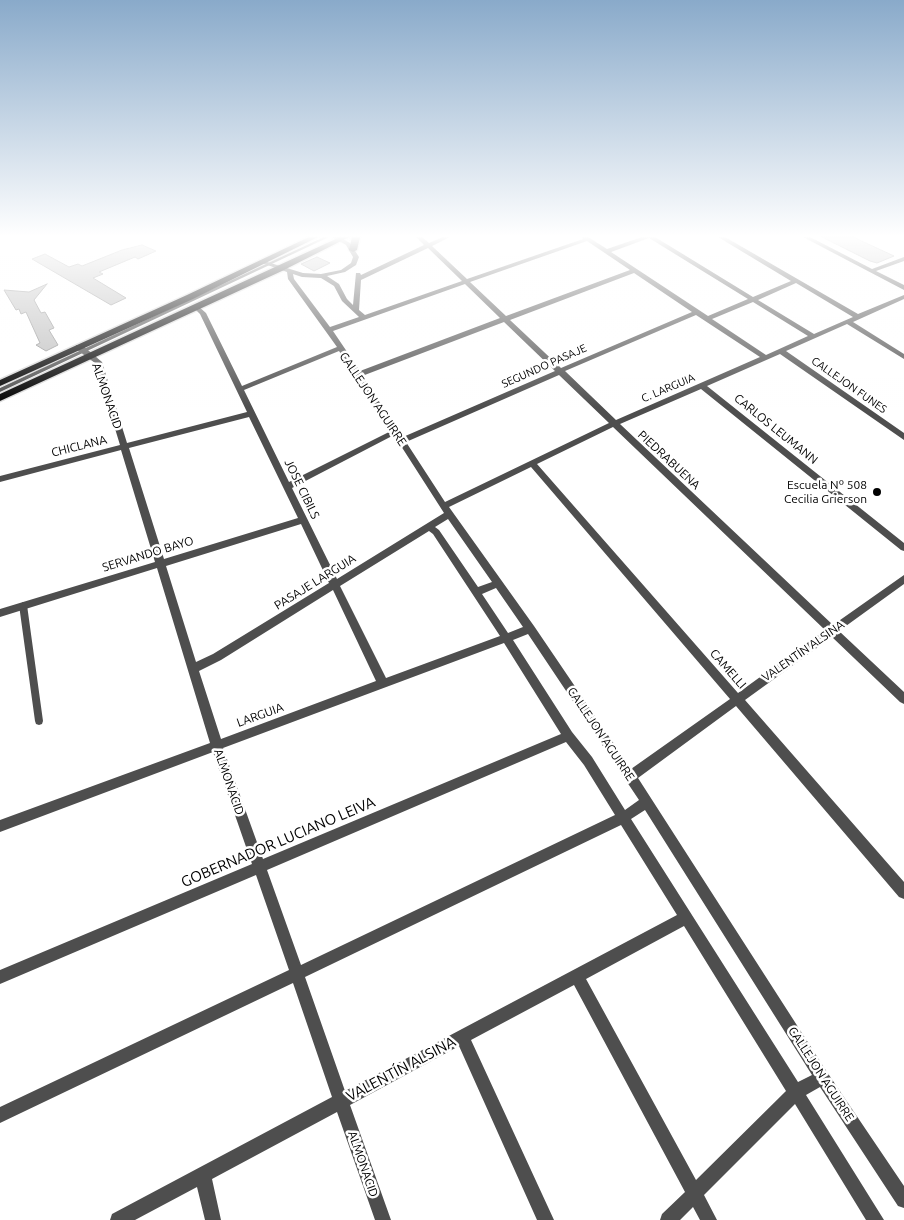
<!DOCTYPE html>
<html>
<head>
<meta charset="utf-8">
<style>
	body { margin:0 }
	canvas { display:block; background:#fff }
</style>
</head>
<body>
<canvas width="904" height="1220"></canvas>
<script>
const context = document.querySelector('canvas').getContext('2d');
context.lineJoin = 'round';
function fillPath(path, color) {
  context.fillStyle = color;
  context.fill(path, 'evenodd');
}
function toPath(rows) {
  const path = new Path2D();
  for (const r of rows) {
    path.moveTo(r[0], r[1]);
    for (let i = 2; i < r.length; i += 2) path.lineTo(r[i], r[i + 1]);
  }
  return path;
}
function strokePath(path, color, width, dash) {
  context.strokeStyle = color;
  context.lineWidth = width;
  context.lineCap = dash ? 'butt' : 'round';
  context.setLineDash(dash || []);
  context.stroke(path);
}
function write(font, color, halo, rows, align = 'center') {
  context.font = font + ' Ubuntu,sans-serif';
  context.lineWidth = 5;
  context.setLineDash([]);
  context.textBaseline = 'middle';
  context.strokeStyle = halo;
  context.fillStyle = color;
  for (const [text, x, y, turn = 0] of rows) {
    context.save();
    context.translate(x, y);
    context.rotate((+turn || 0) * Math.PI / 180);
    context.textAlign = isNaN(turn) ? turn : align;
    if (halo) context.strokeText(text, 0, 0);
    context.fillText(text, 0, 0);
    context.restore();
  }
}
const building = toPath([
	[822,237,853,237,894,256,877,263,870,261,822,237],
	[142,245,156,251,138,259,135,257,99,272,103,274,93,278,126,298,111,305,32,259,45,254,69,267,78,264,82,266,122,250,142,245],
	[317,257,330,263,314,271,301,264,317,257],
	[47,284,34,300,41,313,45,312,54,328,49,330,58,345,46,351,36,345,40,343,26,312,21,314,19,309,16,310,4,290,29,292,47,284]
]);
fillPath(building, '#bebebe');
strokePath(building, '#929292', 1);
const primary = toPath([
	[309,237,318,237,193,299,0,386,0,380,187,295,309,237],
	[340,237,349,237,282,271,0,401,0,394,340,237],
	[352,237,360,237,357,250,353,252,349,250,352,237]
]);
strokePath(primary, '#dbdbdb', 3);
fillPath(toPath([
	[324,237,329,237,0,392,0,388,324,237],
	[23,602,27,605,43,721,42,724,39,725,36,724,35,721,19,605,23,602]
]), '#4e4e4e');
fillPath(toPath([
	[332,237,339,237,350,243,359,257,356,265,345,272,327,276,339,284,347,299,353,305,356,273,360,273,361,275,424,245,416,237,422,237,429,243,443,237,450,237,432,246,467,279,583,239,582,237,588,237,607,249,642,237,655,237,753,297,791,281,718,237,725,237,858,314,904,295,904,299,853,322,904,354,904,359,847,324,786,351,904,433,904,440,780,354,707,386,904,543,904,551,901,550,701,389,620,424,833,625,904,575,904,584,839,631,904,692,904,704,900,702,832,637,745,700,904,882,904,899,899,897,736,706,638,778,827,1072,904,1186,904,1208,898,1206,820,1087,806,1095,884,1220,866,1220,795,1104,704,1195,717,1220,700,1220,693,1207,680,1220,660,1220,662,1214,685,1192,574,985,471,1040,554,1220,537,1220,459,1046,350,1105,391,1220,375,1220,337,1112,212,1179,221,1220,205,1220,197,1187,135,1220,110,1220,112,1214,332,1097,293,983,0,1123,0,1107,289,970,256,875,0,984,0,970,252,864,213,752,0,832,0,820,210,743,157,568,0,617,0,609,155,562,121,450,0,482,0,476,120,445,95,363,76,349,76,345,82,345,102,362,127,443,247,412,200,314,193,307,198,306,206,313,242,386,337,347,288,279,287,272,259,262,264,261,303,273,321,274,341,270,351,263,353,257,346,245,332,237],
	[649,238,748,299,708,316,611,252,649,238],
	[587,241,630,270,506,316,470,282,587,241],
	[428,248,462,281,365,315,359,310,361,280,428,248],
	[634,273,692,312,561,368,510,320,634,273],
	[293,274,302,277,321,278,334,286,342,301,359,317,330,327,294,279,293,274],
	[796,283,853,317,814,334,758,300,796,283],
	[465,284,500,318,360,371,333,331,465,284],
	[753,302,808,336,766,355,712,319,753,302],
	[696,315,760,357,616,420,565,371,696,315],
	[504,322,555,371,403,437,362,376,504,322],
	[339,351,391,431,289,482,244,390,339,351],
	[559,375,609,423,445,502,406,442,559,375],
	[249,417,298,518,164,559,129,448,249,417],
	[613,427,825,630,738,693,537,464,613,427],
	[394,435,444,513,337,579,292,488,394,435],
	[531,467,730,699,631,769,534,626,449,507,531,467],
	[448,519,492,582,478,587,439,530,435,527,448,519],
	[301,524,329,583,213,654,196,662,166,566,301,524],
	[429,531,433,534,500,636,386,678,340,586,429,531],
	[496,588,523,627,508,633,482,594,496,588],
	[333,590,376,681,221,739,199,671,221,660,333,590],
	[528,634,639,800,625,810,592,757,572,732,513,640,528,634],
	[504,643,561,734,263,859,223,748,504,643],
	[566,742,584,765,615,815,301,965,267,870,566,742],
	[645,810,812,1075,798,1082,631,819,645,810],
	[621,825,677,915,345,1091,305,977,621,825],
	[684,926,786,1091,696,1180,586,979,684,926],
	[803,237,810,237,872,269,904,257,904,261,876,271,904,285,904,290,803,237]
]), '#4e4e4e');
fillPath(primary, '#000');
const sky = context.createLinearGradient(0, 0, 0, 407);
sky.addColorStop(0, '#89aaca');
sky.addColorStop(0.58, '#fff');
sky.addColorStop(1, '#ffffff00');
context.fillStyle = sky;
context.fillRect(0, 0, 904, 407);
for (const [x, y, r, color] of [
	[877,492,5,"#000"]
]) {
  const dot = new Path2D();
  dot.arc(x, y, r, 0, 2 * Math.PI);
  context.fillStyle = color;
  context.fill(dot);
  strokePath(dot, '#fff', 2);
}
write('11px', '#000', '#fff', [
	["SEGUNDO PASAJE",544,366,-24],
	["CALLEJON FUNES",849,385,35],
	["C. LARGUIA",668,388,-23]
]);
write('12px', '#000', '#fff', [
	["ALMONACID",107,396,71],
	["CALLEJON AGUIRRE",373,399,56],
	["CARLOS LEUMANN",776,429,39],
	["CHICLANA",79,446,-14],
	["PIEDRABUENA",669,460,43],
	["JOSE CIBILS",302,489,64],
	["SERVANDO BAYO",148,554,-17],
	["PASAJE LARGUIA",315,582,-32],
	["VALENTÍN ALSINA",803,651,-35],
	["CAMELLI",728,669,49],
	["LARGUIA",260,715,-20],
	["CALLEJON AGUIRRE",601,734,56],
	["ALMONACID",229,782,71],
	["CALLEJON AGUIRRE",821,1074,57],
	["ALMONACID",363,1164,71]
]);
write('12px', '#000', '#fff', [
	["Escuela Nº 508",867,485],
	["Cecilia Grierson",867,499]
], 'right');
write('15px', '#000', '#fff', [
	["GOBERNADOR LUCIANO LEIVA",278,842,-23],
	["VALENTÍN ALSINA",401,1069,-28]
]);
</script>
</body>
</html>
